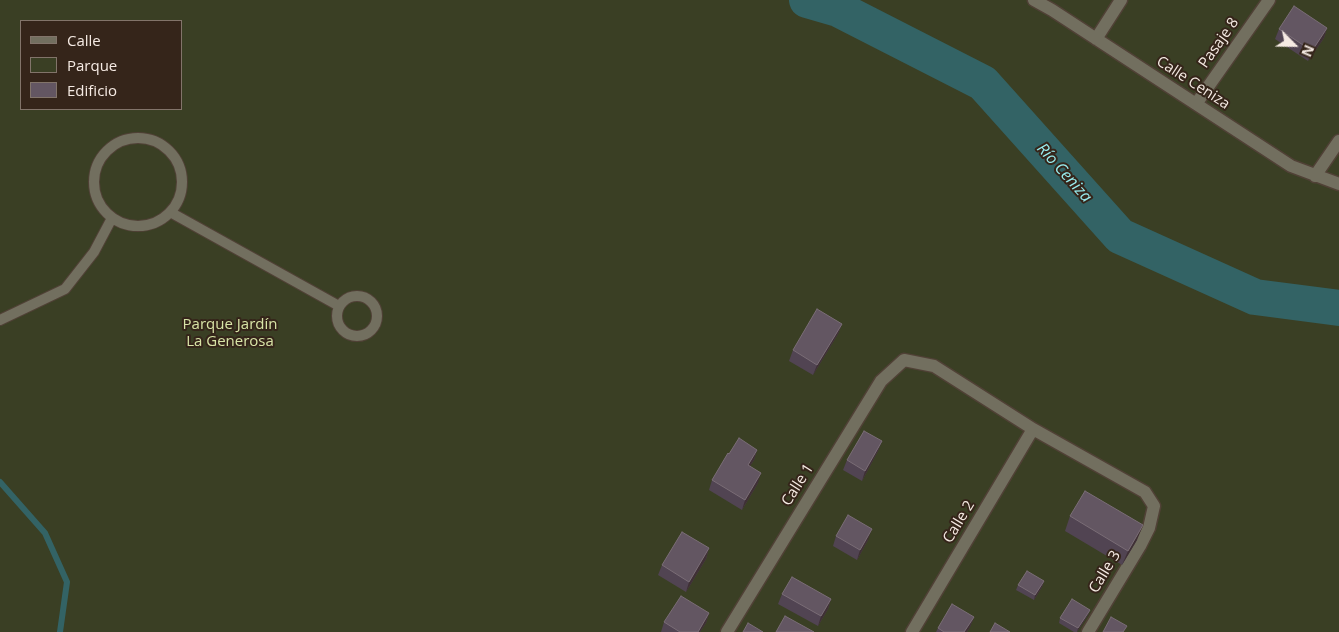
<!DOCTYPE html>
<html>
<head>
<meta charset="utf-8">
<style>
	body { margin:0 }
	#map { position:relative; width:1339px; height:632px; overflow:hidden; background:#35251a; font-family:"Open Sans",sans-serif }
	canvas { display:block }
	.legend { position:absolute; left:20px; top:20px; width:162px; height:90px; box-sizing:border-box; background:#35251a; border:1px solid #82746a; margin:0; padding:6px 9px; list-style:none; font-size:15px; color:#f5eae3 }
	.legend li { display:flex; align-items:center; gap:10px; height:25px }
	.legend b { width:25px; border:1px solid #82746a }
	.north { position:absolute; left:1269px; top:20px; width:50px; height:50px; -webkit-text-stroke:4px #35251a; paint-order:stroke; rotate:113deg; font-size:14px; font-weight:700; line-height:20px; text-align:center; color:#f5eae3 }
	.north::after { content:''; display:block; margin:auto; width:18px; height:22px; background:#f5eae3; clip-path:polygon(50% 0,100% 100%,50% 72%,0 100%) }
</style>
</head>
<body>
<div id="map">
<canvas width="1339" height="632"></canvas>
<ul class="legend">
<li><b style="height:6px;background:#726f5f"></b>Calle</li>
<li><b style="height:14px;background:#3a3f24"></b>Parque</li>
<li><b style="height:14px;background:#635662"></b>Edificio</li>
</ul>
<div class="north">N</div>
</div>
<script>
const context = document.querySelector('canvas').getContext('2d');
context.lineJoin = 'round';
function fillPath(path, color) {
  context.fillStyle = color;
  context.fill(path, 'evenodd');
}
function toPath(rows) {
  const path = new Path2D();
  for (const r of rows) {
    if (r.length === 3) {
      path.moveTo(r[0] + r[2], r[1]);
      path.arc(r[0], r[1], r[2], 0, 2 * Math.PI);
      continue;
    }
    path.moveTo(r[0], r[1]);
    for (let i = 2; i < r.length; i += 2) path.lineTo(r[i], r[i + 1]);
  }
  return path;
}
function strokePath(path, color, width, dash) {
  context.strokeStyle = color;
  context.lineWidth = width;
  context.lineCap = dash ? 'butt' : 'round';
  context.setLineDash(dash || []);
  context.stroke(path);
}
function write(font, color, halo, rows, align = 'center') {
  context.font = font + ' "Open Sans",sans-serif';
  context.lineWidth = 4;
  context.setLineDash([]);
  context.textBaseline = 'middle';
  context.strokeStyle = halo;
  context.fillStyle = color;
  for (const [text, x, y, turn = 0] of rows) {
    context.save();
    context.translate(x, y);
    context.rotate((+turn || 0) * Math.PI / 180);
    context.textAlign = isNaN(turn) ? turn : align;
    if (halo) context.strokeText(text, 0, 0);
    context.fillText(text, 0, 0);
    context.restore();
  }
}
fillPath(toPath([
	[0,0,1339,0,1339,632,0,632],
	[21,21,181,21,181,109,21,109]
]), '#3a3f24');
strokePath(toPath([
	[0,482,45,533,67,582,60,632]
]), '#336365', 6);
strokePath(toPath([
	[807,0,838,9,983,83,1120,236,1255,297,1339,308]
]), '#336365', 36);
const service = toPath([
	[138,182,44],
	[170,212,339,306],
	[357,316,20],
	[0,320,65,289,94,252,112,218]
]);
const minor = toPath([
	[1034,0,1052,10,1291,166,1339,184],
	[1096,39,1121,0],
	[1196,104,1269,0],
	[1315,176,1339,141],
	[727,632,881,381,904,360,934,366,1033,429,1145,492,1154,506,1149,528,1140,546,1088,632],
	[912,632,1033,429]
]);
strokePath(service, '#504136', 12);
strokePath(minor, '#504136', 15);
strokePath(service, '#726f5f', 10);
strokePath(minor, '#726f5f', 12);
fillPath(toPath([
	[1327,28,1324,38,1308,61,1275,39,1279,29],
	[842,324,838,334,813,375,789,361,793,350],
	[882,441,878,451,862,481,843,470,847,460],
	[757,450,754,460,750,466,758,483,742,510,709,490,712,480,729,454],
	[1070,516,1137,540,1122,565,1065,531],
	[836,536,868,540,857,560,833,546],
	[709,548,706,559,686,592,658,575,662,565],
	[1044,581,1042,587,1034,600,1016,590,1018,585],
	[782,594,831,599,828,609,818,626,778,604],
	[1090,610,1088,615,1077,632,1074,632,1059,623,1060,618],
	[709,613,706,623,700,632,661,632,664,622],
	[974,617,970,627,967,632,936,632,938,628]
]), '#514452');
fillPath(toPath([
	[1327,28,1324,38,1308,61,1312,51],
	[842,324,838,334,813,375,817,365],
	[882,441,878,451,862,481,865,471],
	[757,450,754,460,744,475,748,465],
	[761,473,758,483,742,510,745,500],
	[1143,525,1137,540,1122,565,1128,551],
	[872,529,868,540,857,560,860,550],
	[709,548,706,559,686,592,689,582],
	[1044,581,1042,587,1034,600,1035,595],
	[831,599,828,609,818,626,821,616],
	[1090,610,1088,615,1077,632,1078,628],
	[709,613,706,623,700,632,698,632],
	[974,617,970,627,967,632,964,632]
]), '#3f3035');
const building = toPath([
	[1294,6,1327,28,1312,51,1279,29,1294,6],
	[817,309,842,324,817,365,793,350,817,309],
	[864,431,882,441,865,471,847,460,864,431],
	[739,438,757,450,748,465,761,473,745,500,712,480,728,453,729,454,739,438],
	[1085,491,1143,525,1128,551,1070,516,1085,491],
	[848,515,872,529,860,550,836,536,848,515],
	[682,532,709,548,689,582,662,565,682,532],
	[1027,571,1044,581,1035,595,1018,585,1027,571],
	[792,577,831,599,821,616,782,594,792,577],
	[681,596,709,613,698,632,680,632,664,622,681,596],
	[1072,599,1090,610,1078,628,1060,618,1072,599],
	[952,604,974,617,964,632,944,632,938,628,952,604],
	[785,616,814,632,776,632,785,616],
	[1111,617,1127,626,1123,632,1103,632,1111,617],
	[748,623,763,632,743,632,748,623],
	[995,623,1010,632,990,632,995,623]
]);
fillPath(building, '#635662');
strokePath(building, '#7a6d76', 1);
write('15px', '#f5eae3', '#35251a', [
	["Pasaje 8",1219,43,-55],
	["Calle Ceniza",1193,83,33],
	["Calle 1",798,485,-58],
	["Calle 2",959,522,-59],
	["Calle 3",1105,572,-59]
]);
write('15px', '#d8e4a6', '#35251a', [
	["Parque Jardín",230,325],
	["La Generosa",230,342]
]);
write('italic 16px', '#98edef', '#35251a', [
	["Río Ceniza",1064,173,48]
]);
</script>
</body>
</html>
